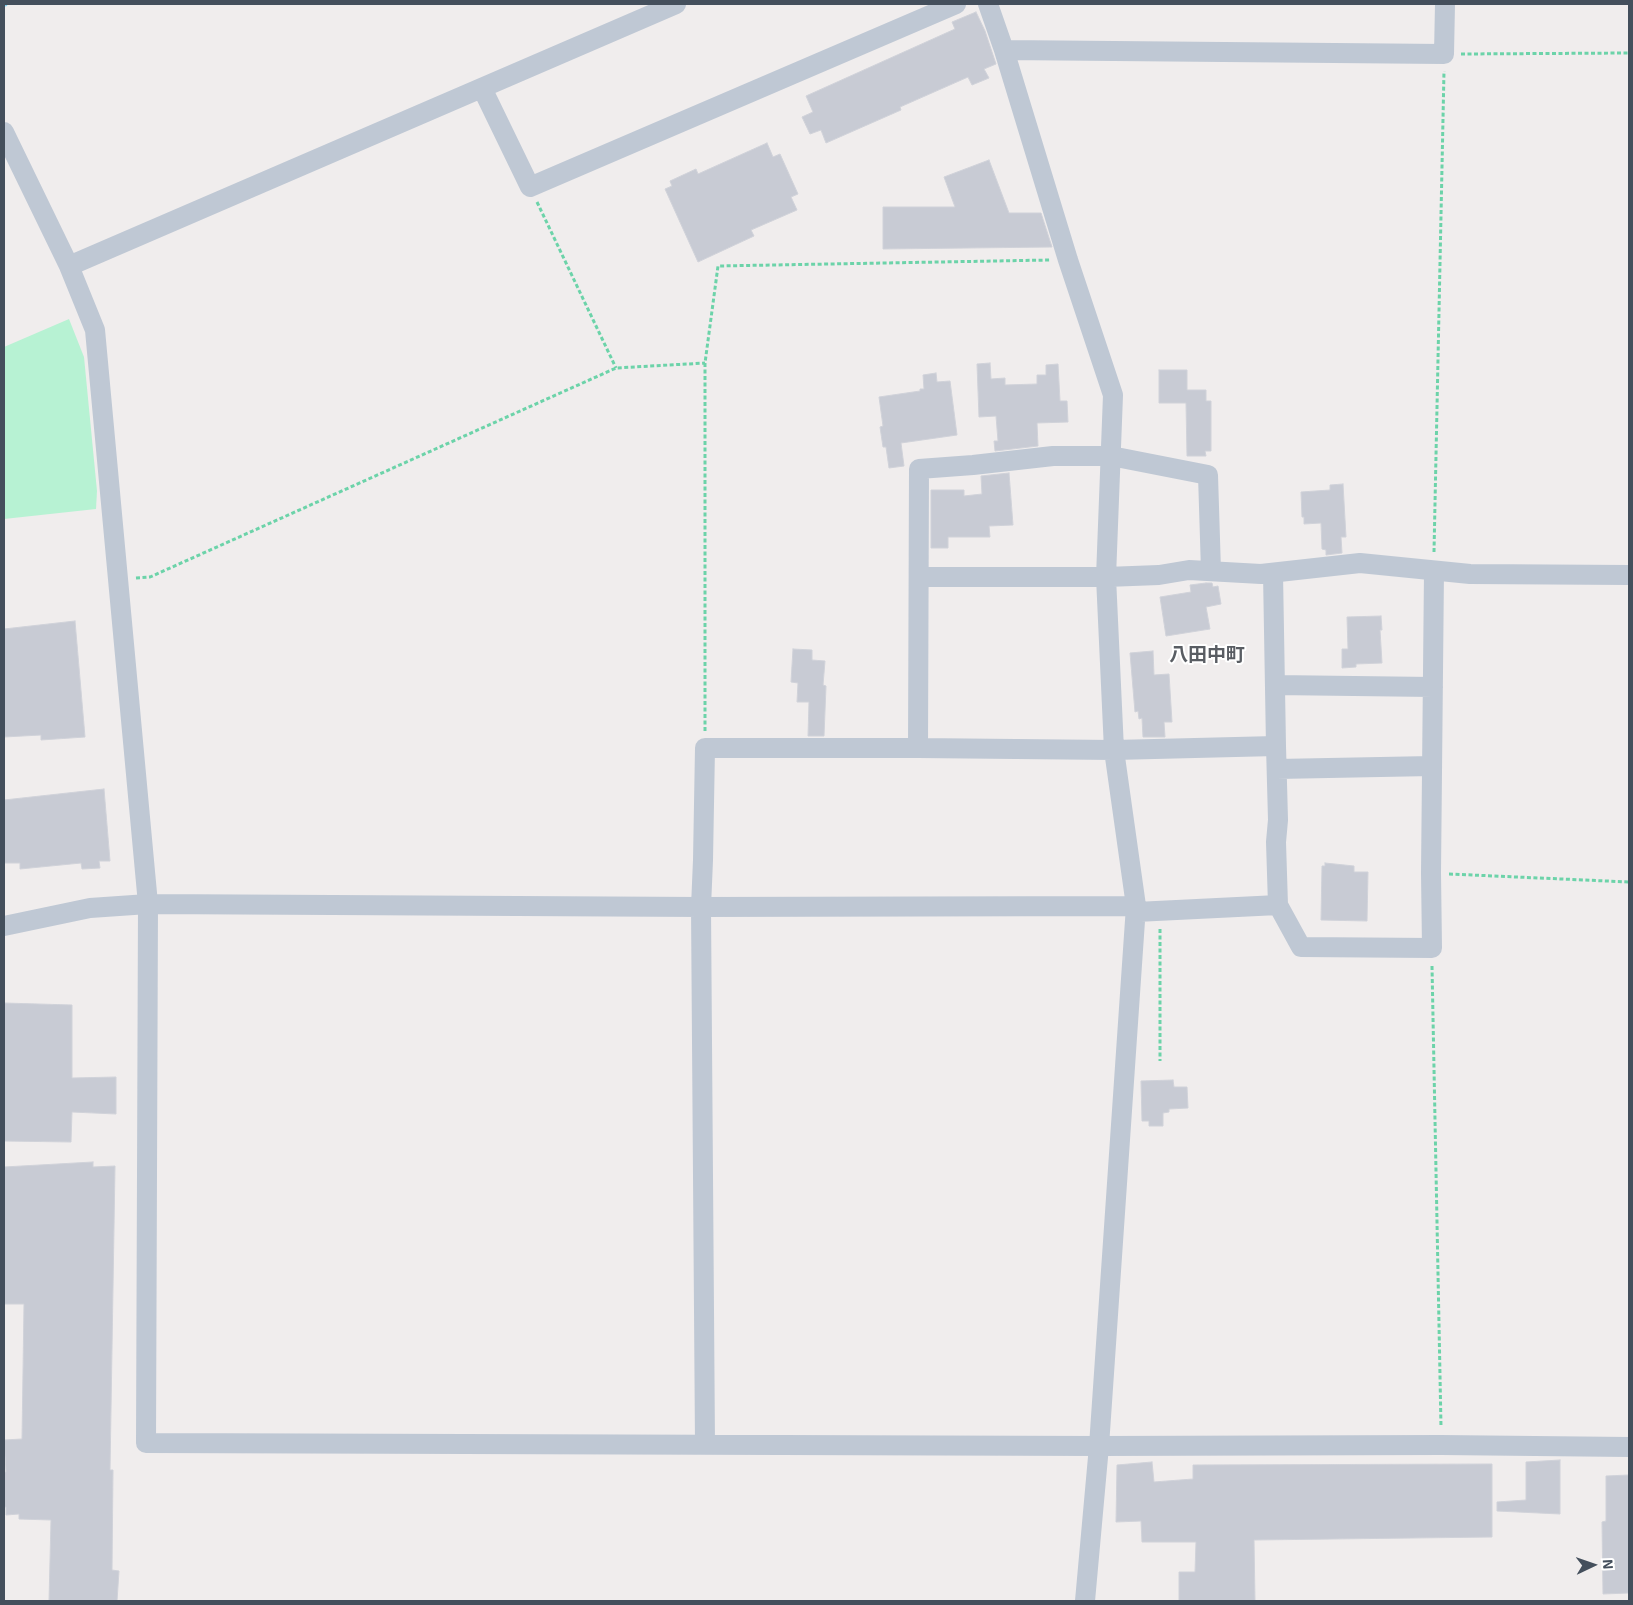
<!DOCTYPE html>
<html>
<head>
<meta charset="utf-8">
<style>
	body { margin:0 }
	#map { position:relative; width:1633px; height:1605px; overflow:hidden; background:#f0eded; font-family:"Exo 2",sans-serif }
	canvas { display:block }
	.frame { position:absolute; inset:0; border:5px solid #444f5c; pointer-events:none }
	.north { position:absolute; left:1568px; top:1540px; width:50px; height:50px; -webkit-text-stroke:4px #fff; paint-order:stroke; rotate:87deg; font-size:14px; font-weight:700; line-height:20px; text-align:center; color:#444f5c }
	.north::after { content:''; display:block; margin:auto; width:18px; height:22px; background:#444f5c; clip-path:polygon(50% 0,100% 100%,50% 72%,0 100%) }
</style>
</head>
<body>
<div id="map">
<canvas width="1633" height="1605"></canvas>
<div class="frame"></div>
<div class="north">N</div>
</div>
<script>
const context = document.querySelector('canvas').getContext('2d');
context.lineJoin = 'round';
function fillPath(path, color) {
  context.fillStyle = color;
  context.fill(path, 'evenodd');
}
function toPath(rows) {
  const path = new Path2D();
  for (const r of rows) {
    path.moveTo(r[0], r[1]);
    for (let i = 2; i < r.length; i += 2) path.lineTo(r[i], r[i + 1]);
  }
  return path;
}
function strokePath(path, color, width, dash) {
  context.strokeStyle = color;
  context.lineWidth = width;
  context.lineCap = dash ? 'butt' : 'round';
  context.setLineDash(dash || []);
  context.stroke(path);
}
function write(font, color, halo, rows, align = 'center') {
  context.font = font + ' "Exo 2","Noto Sans JP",sans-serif';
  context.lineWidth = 4;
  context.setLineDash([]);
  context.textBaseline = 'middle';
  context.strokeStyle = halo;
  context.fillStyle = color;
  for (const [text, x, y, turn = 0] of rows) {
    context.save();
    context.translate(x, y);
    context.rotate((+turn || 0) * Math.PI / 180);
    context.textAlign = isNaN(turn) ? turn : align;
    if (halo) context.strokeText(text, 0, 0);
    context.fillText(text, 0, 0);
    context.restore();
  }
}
fillPath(toPath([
	[69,319,84,357,97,491,96,509,4,519,4,347]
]), '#b7f2d3');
strokePath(toPath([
	[4,4,5,4]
]), '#80d2f3', 5);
const building = toPath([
	[976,12,985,31,996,64,984,69,989,78,972,85,968,77,900,107,901,110,826,143,821,130,810,134,802,117,813,112,806,96,955,29,952,22,976,12],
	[767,143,773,157,780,154,798,194,791,197,797,210,751,230,754,236,698,262,665,189,672,186,670,181,696,169,698,174,767,143],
	[989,160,1009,213,1041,213,1052,247,883,249,883,207,955,207,944,177,989,160],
	[990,363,991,379,1005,378,1005,385,1037,384,1037,375,1046,375,1046,365,1058,364,1060,401,1067,401,1068,422,1037,423,1038,446,995,451,994,441,998,441,996,416,979,417,977,364,990,363],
	[1159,370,1187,370,1187,390,1206,390,1206,401,1211,401,1211,451,1205,451,1206,456,1187,456,1186,403,1159,403,1159,370],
	[936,373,937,382,950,381,957,435,901,443,904,466,889,468,886,447,883,447,880,427,883,426,879,397,920,391,920,389,924,389,923,375,936,373],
	[1009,473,1013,525,989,526,990,537,948,537,948,548,931,548,931,490,964,490,964,496,982,494,981,476,1009,473],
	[1343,484,1346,537,1341,537,1342,553,1326,555,1326,550,1322,549,1321,523,1304,524,1304,517,1302,517,1301,492,1330,490,1330,485,1343,484],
	[1206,583,1212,583,1213,587,1218,586,1221,604,1206,607,1210,629,1166,636,1160,597,1191,592,1190,585,1206,583],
	[1381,616,1382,630,1380,630,1382,663,1356,664,1356,667,1342,668,1342,649,1348,649,1347,617,1381,616],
	[75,621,85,737,41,740,41,735,4,737,4,629,75,621],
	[793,649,812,650,812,660,825,661,823,685,826,686,824,736,808,736,809,702,797,702,798,683,791,682,793,649],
	[1153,651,1154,675,1169,674,1172,722,1164,722,1165,737,1143,737,1142,718,1139,719,1138,711,1135,712,1130,653,1153,651],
	[104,789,110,861,99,861,100,868,82,869,81,863,20,869,20,863,4,863,4,800,104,789],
	[1325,863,1354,866,1354,872,1368,872,1367,921,1321,920,1322,866,1325,866,1325,863],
	[4,1003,72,1005,72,1078,116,1077,116,1114,72,1112,71,1142,4,1141,4,1003],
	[1173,1080,1174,1087,1187,1087,1188,1108,1169,1109,1169,1112,1163,1113,1163,1126,1149,1126,1149,1121,1142,1121,1141,1081,1173,1080],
	[93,1162,93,1167,115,1166,110,1470,113,1470,112,1570,119,1571,117,1601,49,1601,51,1520,19,1519,19,1514,6,1515,6,1507,4,1507,4,1472,6,1472,4,1440,22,1439,24,1304,4,1304,4,1167,93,1162],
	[1560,1460,1560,1514,1497,1511,1497,1502,1526,1500,1526,1462,1560,1460],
	[1152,1462,1154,1482,1193,1479,1193,1465,1492,1464,1492,1537,1254,1540,1255,1601,1179,1601,1179,1572,1195,1572,1196,1542,1142,1542,1141,1521,1116,1522,1117,1465,1152,1462],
	[1629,1475,1629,1593,1603,1594,1602,1522,1606,1521,1606,1476,1629,1475]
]);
fillPath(building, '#c8cbd4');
strokePath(building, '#d0d2d9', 1);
strokePath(toPath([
	[1461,54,1629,53],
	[537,202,616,368],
	[1434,552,1444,71],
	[136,578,150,577,616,368,705,363],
	[705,731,705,363,718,266,1050,260],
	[1449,874,1629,882],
	[1160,929,1160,1061],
	[1432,966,1441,1427]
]), '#6cd3a9', 3, [4, 2.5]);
strokePath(toPath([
	[988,4,1004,50,1068,260,1113,395,1106,577,1114,750,1136,906,1099,1446,1085,1601],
	[1004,50,1444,54,1445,4],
	[482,88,530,187,956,4],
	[4,132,69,266,95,330,148,904,146,1443,1099,1446,1441,1445,1629,1447],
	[69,266,676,4],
	[1211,571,1208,475,1111,456,1053,456,973,465,919,469,918,748,1114,750,1276,746,1273,573],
	[919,577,1106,577,1159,575,1189,570,1261,574,1360,563,1470,574,1629,575],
	[1275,685,1433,687],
	[1276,746,1278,820,1276,842,1278,905,1301,947,1432,948,1431,873,1434,571],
	[1277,769,1432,766],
	[1136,912,1278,905],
	[4,926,90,908,148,904,701,907,1136,906],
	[705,1445,701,907,703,860,705,748,918,748]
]), '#bfc8d4', 20);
write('bold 19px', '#595d63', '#fff', [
	["八田中町",1207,655]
]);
</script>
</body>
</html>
